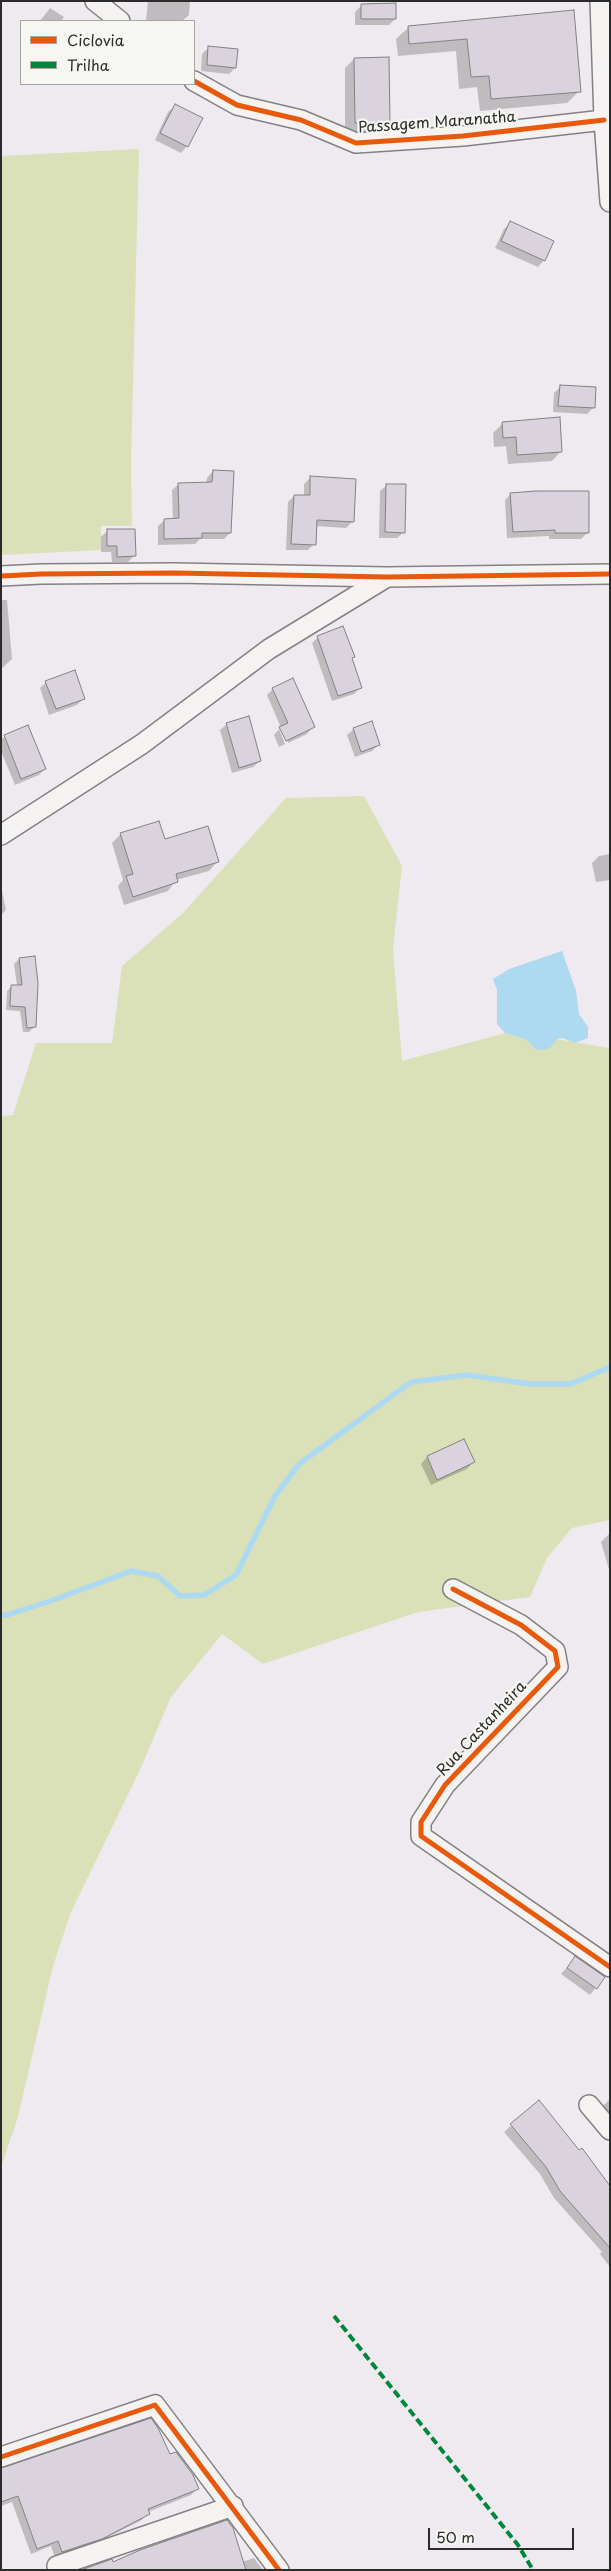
<!DOCTYPE html>
<html>
<head>
<meta charset="utf-8">
<style>
	body { margin:0 }
	#map { position:relative; width:611px; height:2571px; overflow:hidden; background:#efeaef; font-family:"Playpen Sans",sans-serif }
	canvas { display:block }
	.frame { position:absolute; inset:0; border:2px solid #2b2b2b; pointer-events:none }
	.legend { position:absolute; left:20px; top:20px; width:175px; height:65px; box-sizing:border-box; background:#f6f6f2; border:1px solid #a5a5a2; margin:0; padding:6px 9px; list-style:none; font-size:15px; color:#2b2b2b }
	.legend li { display:flex; align-items:center; gap:10px; height:25px }
	.legend b { width:25px; border:1px solid #a5a5a2 }
	.scale { position:absolute; left:428px; top:2528px; width:146px; height:22px; box-sizing:border-box; border:2px solid #2b2b2b; border-top:0; padding-left:6px; font-size:15px; line-height:18px; white-space:nowrap; color:#2b2b2b; -webkit-text-stroke:4px #f6f6f2; paint-order:stroke }
</style>
</head>
<body>
<div id="map">
<canvas width="611" height="2571"></canvas>
<div class="frame"></div>
<ul class="legend">
<li><b style="height:6px;background:#e8590c"></b>Ciclovia</li>
<li><b style="height:6px;background:#00873e"></b>Trilha</li>
</ul>
<div class="scale">50 m</div>
</div>
<script>
const context = document.querySelector('canvas').getContext('2d');
context.lineJoin = 'round';
function fillPath(path, color) {
  context.fillStyle = color;
  context.fill(path, 'evenodd');
}
function toPath(rows) {
  const path = new Path2D();
  for (const r of rows) {
    path.moveTo(r[0], r[1]);
    for (let i = 2; i < r.length; i += 2) path.lineTo(r[i], r[i + 1]);
  }
  return path;
}
function strokePath(path, color, width, dash) {
  context.strokeStyle = color;
  context.lineWidth = width;
  context.lineCap = dash ? 'butt' : 'round';
  context.setLineDash(dash || []);
  context.stroke(path);
}
function write(font, color, halo, rows, align = 'center') {
  context.font = font + ' "Playpen Sans",sans-serif';
  context.lineWidth = 4.5;
  context.setLineDash([]);
  context.textBaseline = 'middle';
  context.strokeStyle = halo;
  context.fillStyle = color;
  for (const [text, x, y, turn = 0] of rows) {
    context.save();
    context.translate(x, y);
    context.rotate((+turn || 0) * Math.PI / 180);
    context.textAlign = isNaN(turn) ? turn : align;
    if (halo) context.strokeText(text, 0, 0);
    context.fillText(text, 0, 0);
    context.restore();
  }
}
fillPath(toPath([
	[139,149,131,464,132,526,101,526,101,550,1,555,1,156],
	[364,796,402,866,393,949,402,1061,505,1033,527,1040,556,1039,610,1048,610,1520,572,1528,547,1558,530,1597,418,1612,263,1664,222,1634,171,1697,139,1772,71,1912,53,1966,18,2117,1,2167,1,1116,13,1115,36,1043,112,1043,122,966,183,913,286,798]
]), '#dae1b9');
fillPath(toPath([
	[562,951,576,991,579,1014,588,1027,588,1038,575,1043,562,1038,557,1039,549,1049,536,1050,527,1040,505,1033,497,1024,497,990,493,979,509,969]
]), '#add9f1');
fillPath(toPath([
	[148,1,190,1,189,15,182,21,146,21],
	[362,5,395,19,389,25,355,25,355,12],
	[50,8,64,17,61,21,40,21],
	[482,22,579,91,567,103,480,111,477,87,459,89,456,51,398,56,396,39,408,28],
	[209,47,235,68,229,74,201,71,202,54],
	[354,59,389,122,379,132,345,133,345,68],
	[175,106,187,146,181,153,155,140,168,112],
	[510,223,544,260,538,267,495,248,504,229],
	[560,387,594,407,587,414,553,412,554,393],
	[503,423,561,451,552,461,508,464,506,446,494,447,493,433],
	[213,471,230,533,224,539,200,539,195,544,158,545,158,526,165,520,173,520,172,490,179,484,206,483,207,478],
	[311,477,352,522,346,528,315,526,314,544,308,550,286,550,288,502,294,496,304,496,304,484],
	[387,485,404,532,397,538,379,538,380,491],
	[511,494,588,532,581,539,549,539,549,536,507,538,505,500],
	[107,531,134,556,128,562,112,562,111,552,101,552,101,537],
	[1,600,7,600,12,659,1,669],
	[318,637,354,657,351,659,360,688,354,694,332,701,312,643],
	[46,682,83,699,77,705,49,715,40,688],
	[273,689,313,727,307,734,288,743,282,729,279,729,285,744,279,747,274,735,280,728,281,728,267,695],
	[227,724,260,761,253,767,232,773,220,730],
	[28,726,45,769,39,775,15,785,1,751,1,739],
	[354,729,378,745,372,751,355,757,347,735],
	[121,834,164,840,217,862,209,871,176,880,168,891,124,905,118,886,123,880,112,843],
	[610,854,610,880,596,882,592,863,599,856],
	[2,891,6,910,1,915,1,891],
	[19,959,34,1027,29,1032,23,1032,20,1011,6,1010,7,991,12,986,17,986,14,964],
	[463,1441,473,1462,467,1469,431,1485,421,1464,427,1457],
	[610,1533,610,1573,601,1542],
	[575,1958,604,1977,590,1995,561,1974],
	[610,2099,610,2126,598,2111],
	[538,2102,610,2187,610,2267,600,2254,602,2252,554,2198,540,2174,504,2132],
	[169,2456,197,2489,191,2495,148,2512,142,2520,94,2544,55,2558,51,2546,31,2554,12,2502,1,2506,1,2468],
	[254,2558,263,2570,85,2570,113,2564,242,2562]
]), '#0003');
strokePath(toPath([
	[1,1615,7,1615,59,1598,131,1571,158,1576,180,1596,204,1595,236,1575,275,1496,299,1464,411,1382,467,1375,530,1384,571,1384,610,1367]
]), '#add9f1', 5.5);
const building = toPath([
	[396,3,396,19,361,19,361,4,396,3],
	[574,10,581,92,491,99,489,76,471,77,467,39,409,44,408,26,574,10],
	[208,46,238,49,236,68,207,65,208,46],
	[389,57,390,123,355,123,354,58,389,57],
	[175,104,203,118,188,147,160,133,175,104],
	[510,221,554,241,545,261,501,241,510,221],
	[560,385,596,387,595,408,558,406,560,385],
	[560,417,562,452,517,455,516,437,503,438,502,422,560,417],
	[213,470,234,471,231,533,202,533,202,538,164,539,164,519,179,518,178,483,212,482,213,470],
	[310,476,356,479,354,522,317,520,316,545,291,544,294,495,310,495,310,476],
	[386,484,406,484,405,533,385,532,386,484],
	[536,491,589,491,589,533,555,533,555,530,513,532,510,493,536,491],
	[107,529,135,529,136,556,117,557,117,546,107,546,107,529],
	[343,626,355,657,352,658,362,688,338,696,317,636,343,626],
	[75,670,85,699,56,709,45,681,75,670],
	[293,678,315,727,286,741,279,727,288,723,272,688,293,678],
	[249,716,261,761,239,768,226,723,249,716],
	[372,721,380,745,361,752,353,728,372,721],
	[28,725,46,769,21,779,4,735,28,725],
	[159,821,165,839,208,826,219,862,176,874,178,882,133,897,126,876,133,874,120,833,159,821],
	[35,956,38,983,36,1027,27,1028,25,1007,10,1006,11,985,22,985,19,958,35,956],
	[464,1439,475,1462,437,1480,427,1456,464,1439],
	[575,1956,605,1977,597,1989,567,1968,575,1956],
	[539,2100,579,2150,582,2148,610,2186,610,2248,560,2191,546,2167,510,2124,539,2100],
	[151,2418,158,2428,170,2454,176,2452,193,2475,199,2489,148,2509,150,2514,102,2539,62,2552,58,2541,37,2549,18,2496,1,2502,1,2468,151,2418],
	[227,2520,233,2528,246,2570,81,2570,112,2559,113,2562,140,2550,227,2520]
]);
fillPath(building, '#dad2dd');
strokePath(building, '#838183', 1);
const minor = toPath([
	[95,1,120,21],
	[600,1,604,120,610,202],
	[194,81,237,105,301,120,356,143,463,136,604,120],
	[1,576,41,574,174,573,387,577,610,574],
	[1,835,142,744,269,649,387,577],
	[453,1589,521,1625,555,1651,558,1667,445,1785,421,1822,421,1836,610,1967],
	[589,2105,610,2130],
	[1,2457,155,2405,279,2570],
	[57,2566,233,2506]
]);
strokePath(minor, '#838183', 22);
strokePath(minor, '#f4f3f2', 19);
strokePath(toPath([
	[334,2316,518,2545,533,2570]
]), '#00873e', 4, [8, 4]);
strokePath(toPath([
	[194,81,237,105,301,120,356,143,463,136,604,120],
	[1,576,41,574,174,573,387,577,610,574],
	[453,1589,521,1625,555,1651,558,1667,445,1785,421,1822,421,1836,610,1967],
	[1,2457,155,2405,279,2570]
]), '#e8590c', 5);
write('15px', '#2b2b2b', '#f6f6f2', [
	["Passagem Maranatha",437,123,-4],
	["Rua Castanheira",482,1729,-47]
]);
</script>
</body>
</html>
